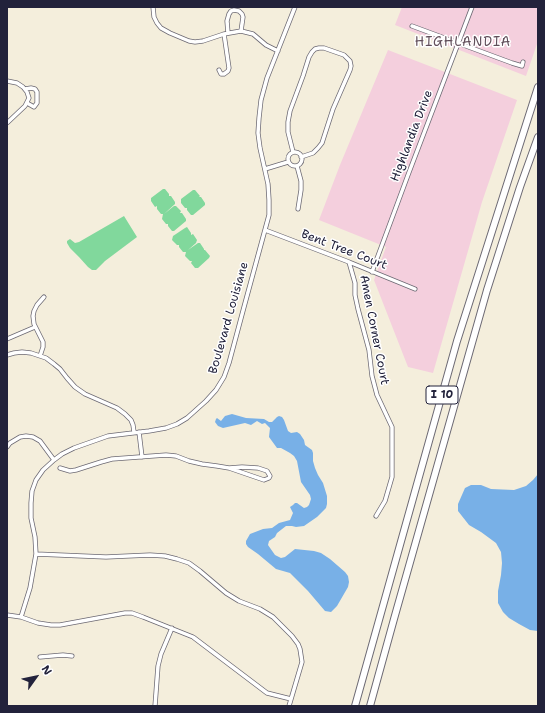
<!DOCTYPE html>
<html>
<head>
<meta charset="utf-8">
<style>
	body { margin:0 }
	#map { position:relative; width:545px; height:713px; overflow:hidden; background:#f4eedc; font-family:"Shantell Sans",sans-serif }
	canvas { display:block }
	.frame { position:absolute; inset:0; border:8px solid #22223b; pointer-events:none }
	.north { position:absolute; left:16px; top:657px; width:40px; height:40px; -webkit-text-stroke:3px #fff; paint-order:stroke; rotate:57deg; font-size:11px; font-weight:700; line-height:16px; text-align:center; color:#22223b }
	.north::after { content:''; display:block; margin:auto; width:14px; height:18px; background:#22223b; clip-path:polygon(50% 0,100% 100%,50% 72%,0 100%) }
</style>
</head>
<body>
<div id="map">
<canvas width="545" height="713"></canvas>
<div class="frame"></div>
<div class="north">N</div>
</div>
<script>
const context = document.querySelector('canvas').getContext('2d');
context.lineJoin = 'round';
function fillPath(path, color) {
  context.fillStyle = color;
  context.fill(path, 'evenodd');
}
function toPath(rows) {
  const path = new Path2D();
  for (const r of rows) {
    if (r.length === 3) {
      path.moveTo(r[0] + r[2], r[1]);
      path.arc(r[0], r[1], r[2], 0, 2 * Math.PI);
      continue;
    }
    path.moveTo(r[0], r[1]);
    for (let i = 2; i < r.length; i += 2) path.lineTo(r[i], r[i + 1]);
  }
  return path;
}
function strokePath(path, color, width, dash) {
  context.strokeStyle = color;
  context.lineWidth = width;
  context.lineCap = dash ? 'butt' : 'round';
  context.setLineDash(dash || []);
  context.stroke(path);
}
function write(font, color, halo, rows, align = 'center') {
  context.font = font + ' "Shantell Sans",sans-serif';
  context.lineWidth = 3;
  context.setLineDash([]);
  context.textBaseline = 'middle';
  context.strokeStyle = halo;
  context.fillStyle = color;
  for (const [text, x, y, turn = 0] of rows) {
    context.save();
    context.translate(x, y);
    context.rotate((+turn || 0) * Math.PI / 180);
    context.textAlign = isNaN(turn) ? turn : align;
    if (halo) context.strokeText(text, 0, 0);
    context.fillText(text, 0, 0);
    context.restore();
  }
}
fillPath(toPath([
	[402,7,538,7,538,41,526,76,395,25],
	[388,50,517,100,482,202,433,373,408,367,374,280,386,247,319,220,340,165]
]), '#f4cfdd');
fillPath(toPath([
	[163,189,165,189,169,194,169,196,171,196,175,202,175,204,164,214,174,206,176,206,181,211,180,213,182,213,186,219,186,221,174,231,172,231,168,226,168,224,166,224,162,219,163,214,161,214,157,209,157,206,155,207,151,201,151,198],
	[193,190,195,190,200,196,199,197,201,197,205,203,205,205,193,215,191,215,187,210,187,208,185,208,181,203,181,199],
	[124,216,137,237,105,261,96,270,92,270,88,267,79,257,70,248,67,243,67,241,70,239,75,243,79,242],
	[187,227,191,233,191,235,193,234,197,240,196,243,188,250,198,243,200,243,204,249,204,250,205,250,210,256,209,258,198,268,195,268,191,263,192,261,190,261,185,256,186,252,183,252,179,247,179,245,177,245,172,240,173,236,185,228]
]), '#81d89c');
fillPath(toPath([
	[232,414,246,418,264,419,269,422,272,422,277,417,279,416,282,417,284,420,288,431,291,433,297,432,300,434,304,440,305,445,312,450,313,453,313,461,315,468,318,475,323,483,327,496,327,504,326,508,317,517,304,526,296,527,292,526,286,526,277,533,275,537,269,541,268,545,275,555,281,558,285,557,295,549,314,551,321,553,330,559,345,572,348,576,349,582,348,587,337,606,331,612,325,611,308,591,290,573,276,569,258,554,248,547,246,544,246,541,250,534,263,529,272,528,279,523,290,520,293,513,290,507,293,505,295,503,297,503,304,508,307,507,309,505,311,499,310,495,301,482,297,461,294,456,290,453,281,448,277,448,269,437,270,428,265,423,262,424,257,421,251,425,245,423,223,428,218,426,215,422,216,419,217,418,221,421,225,416],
	[538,474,538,631,530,630,519,624,509,618,503,612,498,603,498,591,501,575,502,563,501,552,496,543,481,532,469,525,458,511,458,504,465,488,471,485,481,485,491,489,514,490,526,486,533,480]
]), '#78b0e7');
const minor = toPath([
	[153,7,154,17,157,23,161,28,170,33,189,41,195,42,203,41,224,34,241,31,253,34,266,45,278,51],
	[412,26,512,63,522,66,523,62],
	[228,33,227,21,229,14,231,11,234,10,239,11,242,14,243,17,241,31],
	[219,70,221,74,224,74,228,71,229,68,224,34],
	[7,81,17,83,23,87,27,92,29,98,25,106,7,123],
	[25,89,31,88,35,89,37,92,37,103,34,107,27,103],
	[295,159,7],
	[293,152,288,132,288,122,290,111,303,76,309,57,312,52,315,49,319,48,324,48,344,55,350,61,351,66,350,70,333,109,322,143,318,148,313,153,301,157],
	[297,166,301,181,301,190,298,209],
	[265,169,288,162],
	[265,230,349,262,415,289],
	[349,262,355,283,355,295,358,309,369,350,372,376,377,395,392,427,392,477,385,501,376,516],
	[372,272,408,175,472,7],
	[7,339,35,327],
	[7,355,14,353,22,352,31,353,46,358,54,364,60,369,67,378,75,387,85,394,117,408,125,414,131,420,133,425,134,432],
	[40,356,43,347,43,342,34,324,33,316,34,311,37,305,44,297],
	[139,432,142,457],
	[7,447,10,443,20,437,26,436,33,437,40,441,54,460],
	[60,468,70,471,76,470,101,462,112,459,166,455,176,456,189,461,202,464,217,466,229,468,242,467,258,468,267,471,270,476,269,478,264,480,229,468],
	[36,554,106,557,150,555,165,556,177,559,189,563,200,571,226,593,239,601,260,609,273,617,292,636,298,644,300,649,302,662,289,706],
	[7,615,21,617,38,623,51,625,60,625,125,613,132,613,143,617,193,637,267,693,291,699],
	[21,617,30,588,36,554,35,537,31,518,31,503,32,491,36,480,43,470,54,460,62,454,74,448,108,436,149,431,166,428,177,424,187,418,206,401,216,390,224,377,229,363,244,307,269,215,269,200,268,184,260,148,258,133,259,118,261,100,267,78,295,7],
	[40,657,63,655,72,656],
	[155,706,158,666,161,654,172,628]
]);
const motorway = toPath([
	[355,706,457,341,538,87],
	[370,706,394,619,487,290,520,187,538,137]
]);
strokePath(minor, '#6c6973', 5);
strokePath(motorway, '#6c6973', 8);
strokePath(minor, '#fff', 3.5);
strokePath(motorway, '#fff', 6);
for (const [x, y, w] of [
	[442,395,32]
]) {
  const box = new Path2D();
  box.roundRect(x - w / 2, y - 9, w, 18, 3);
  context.fillStyle = '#fff';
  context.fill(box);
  strokePath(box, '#22223b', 1);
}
write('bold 11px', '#22223b', null, [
	["I 10",442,395]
]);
write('12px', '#22223b', '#fff', [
	["Highlandia Drive",412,136,-69],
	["Bent Tree Court",344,250,21],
	["Boulevard Louisiane",229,318,-74],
	["Amen Corner Court",374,330,79]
]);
context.letterSpacing = '1px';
write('13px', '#614e5a', '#fff', [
	["HIGHLANDIA",463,43]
]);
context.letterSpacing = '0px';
</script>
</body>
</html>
